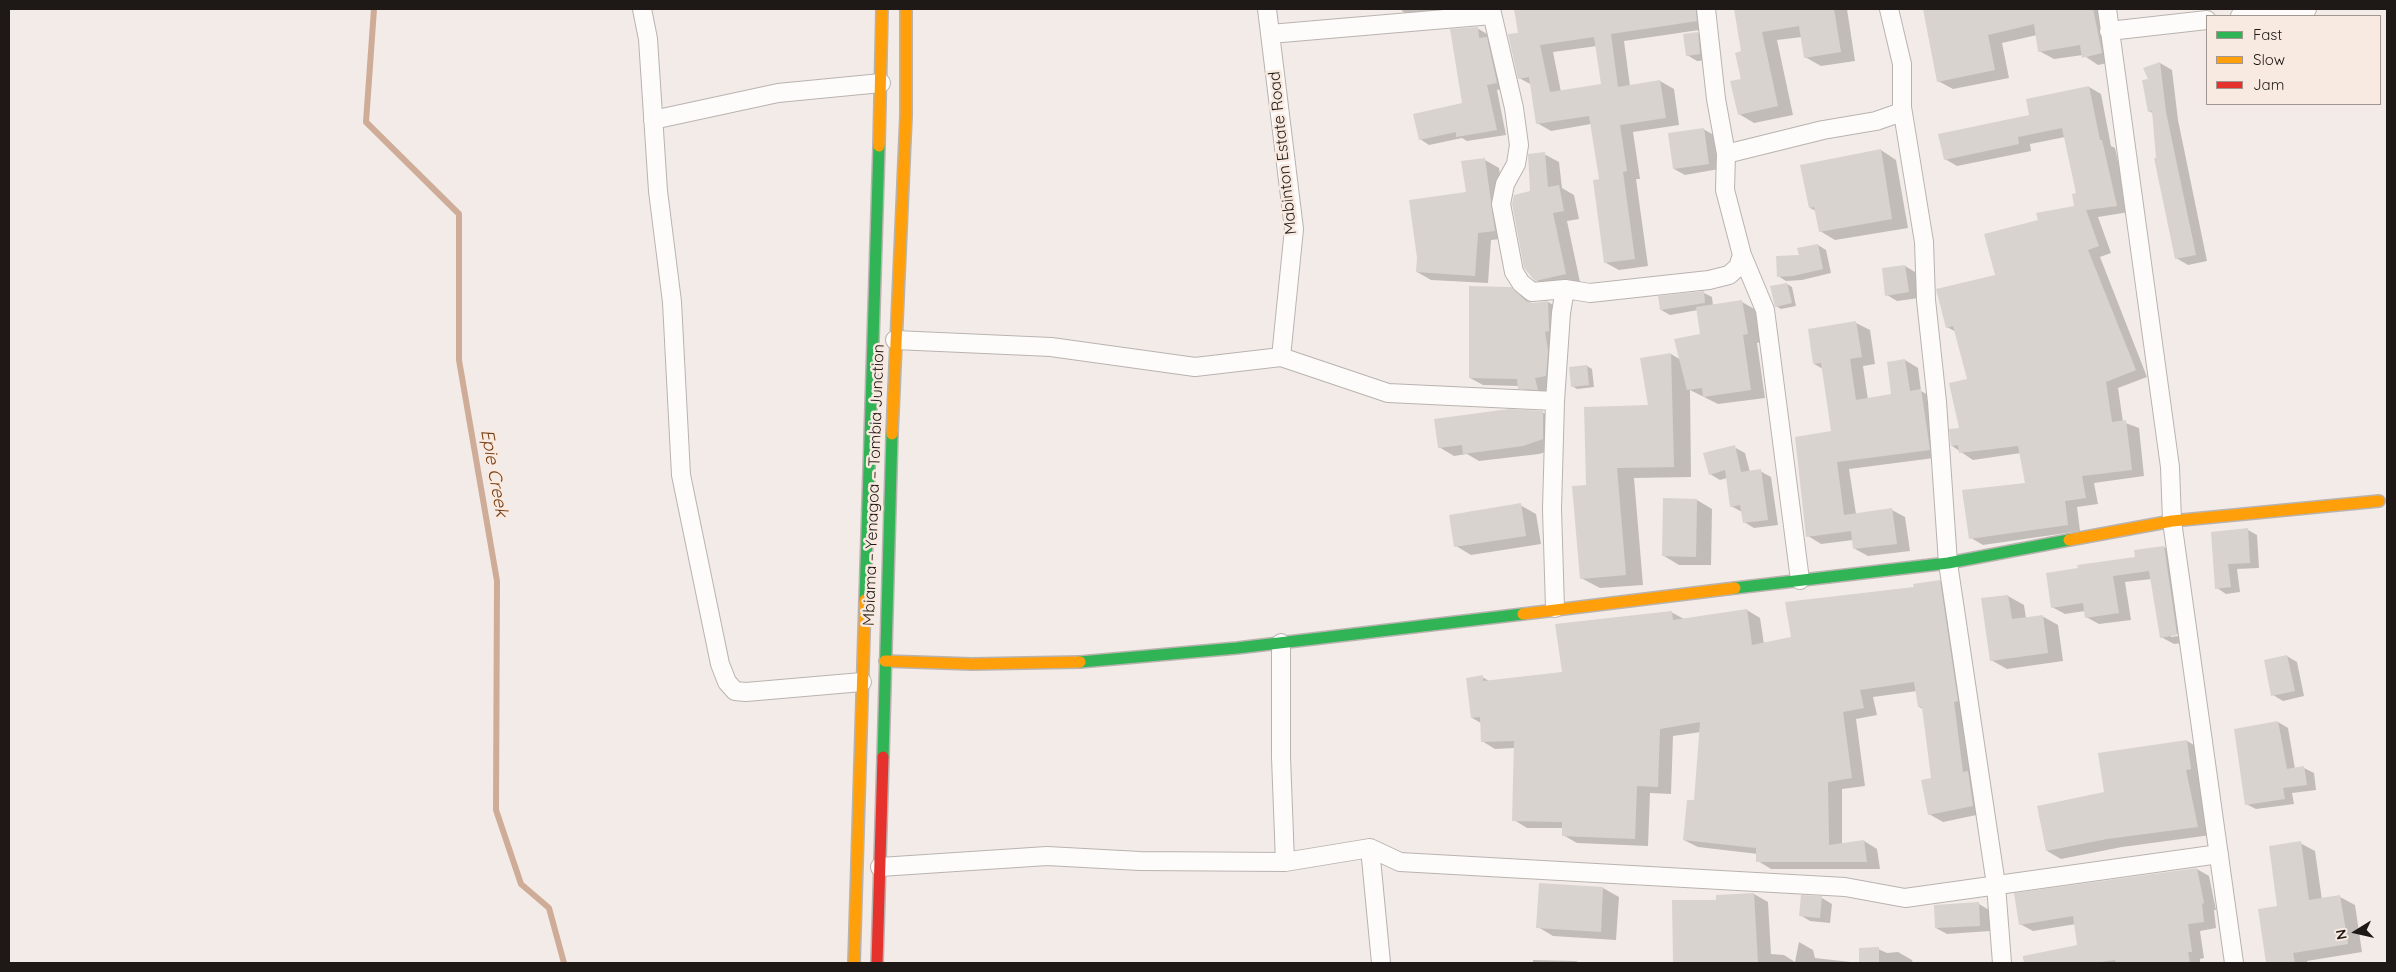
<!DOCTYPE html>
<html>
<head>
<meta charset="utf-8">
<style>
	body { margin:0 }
	#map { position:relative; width:2396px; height:972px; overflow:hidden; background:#f3ebe7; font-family:Quicksand,sans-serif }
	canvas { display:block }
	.frame { position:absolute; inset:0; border:10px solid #1e1916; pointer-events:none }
	.legend { position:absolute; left:2206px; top:15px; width:175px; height:90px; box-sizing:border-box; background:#f9eae1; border:1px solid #a19690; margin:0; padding:6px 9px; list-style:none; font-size:15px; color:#1e1916 }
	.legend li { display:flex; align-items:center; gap:10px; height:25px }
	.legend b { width:25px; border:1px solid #a19690 }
	.north { position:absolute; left:2331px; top:907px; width:50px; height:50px; -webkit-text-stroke:4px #f9eae1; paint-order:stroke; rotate:260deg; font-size:14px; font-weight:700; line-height:20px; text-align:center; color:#1e1916 }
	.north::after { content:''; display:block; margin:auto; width:18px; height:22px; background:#1e1916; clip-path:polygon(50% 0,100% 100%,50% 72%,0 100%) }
</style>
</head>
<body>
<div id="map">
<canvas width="2396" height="972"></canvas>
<div class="frame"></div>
<ul class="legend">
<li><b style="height:6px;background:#30b455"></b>Fast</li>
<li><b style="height:6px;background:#ff9f0a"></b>Slow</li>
<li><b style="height:6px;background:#e5322d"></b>Jam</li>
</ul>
<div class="north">N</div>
</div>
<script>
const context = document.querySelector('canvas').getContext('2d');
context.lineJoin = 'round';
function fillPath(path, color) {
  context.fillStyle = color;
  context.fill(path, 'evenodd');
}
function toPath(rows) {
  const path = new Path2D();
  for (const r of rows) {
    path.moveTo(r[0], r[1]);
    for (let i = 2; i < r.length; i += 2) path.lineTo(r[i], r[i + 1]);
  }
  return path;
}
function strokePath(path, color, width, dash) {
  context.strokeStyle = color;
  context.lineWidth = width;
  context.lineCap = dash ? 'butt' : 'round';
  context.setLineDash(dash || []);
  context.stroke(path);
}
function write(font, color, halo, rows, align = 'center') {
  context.font = font + ' Quicksand,sans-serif';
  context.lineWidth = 5;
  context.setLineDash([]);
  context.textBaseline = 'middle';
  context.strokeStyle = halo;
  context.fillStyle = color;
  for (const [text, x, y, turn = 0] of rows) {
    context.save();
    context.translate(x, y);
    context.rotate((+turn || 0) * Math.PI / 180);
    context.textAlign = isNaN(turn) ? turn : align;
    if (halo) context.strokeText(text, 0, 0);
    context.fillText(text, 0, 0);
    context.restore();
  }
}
fillPath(toPath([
	[1401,9,1470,9,1417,20,1402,11],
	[1519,9,1703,9,1706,29,1624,41,1630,86,1660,81,1674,89,1679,125,1633,132,1640,179,1636,179,1648,266,1619,270,1606,263,1600,180,1591,124,1551,131,1537,123,1532,85,1519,78,1521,19],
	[1597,46,1602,85,1561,92,1553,52],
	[1736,9,1780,9,1781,11,1796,9,1847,9,1855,61,1821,66,1805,57,1802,37,1777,40,1793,115,1754,123,1739,114,1742,52],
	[1930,9,2106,9,2116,61,2098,65,2083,55,2054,59,2039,51,2037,35,2002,43,2009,78,1953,89,1938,81,1924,10],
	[1477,28,1487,34,1488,40,1496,44,1506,88,1497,90,1506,135,1467,141,1462,138,1429,145,1420,139,1463,104],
	[1698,33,1708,39,1710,60,1697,61,1687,55],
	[2160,63,2172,70,2178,120,2207,261,2188,265,2176,258,2158,159,2154,114,2149,111,2149,80],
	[2089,87,2101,94,2111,146,2115,148,2129,212,2098,217,2111,253,2100,257,2147,377,2118,388,2123,422,2139,428,2144,476,2094,483,2098,504,2077,507,2080,531,1983,545,1971,538,2027,485,2021,453,1973,460,1952,446,1960,429,1969,380,1956,332,1947,327,1996,275,2039,221,2076,207,2077,194,2065,137,2030,144,2031,151,1957,166,1945,159],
	[1703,129,1714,135,1719,169,1685,175,1674,169],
	[1881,150,1896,160,1908,228,1835,240,1820,231,1816,211,1810,208],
	[1544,154,1559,162,1562,188,1574,195,1579,219,1567,221,1580,282,1551,289,1536,280,1532,192],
	[1485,160,1499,168,1508,238,1491,240,1488,283,1431,280,1417,272,1468,193],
	[1818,245,1826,250,1831,273,1802,280,1786,281,1778,276],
	[1905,266,1915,272,1919,298,1897,301,1887,295],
	[1787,284,1792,287,1796,306,1781,309,1776,306],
	[1510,288,1533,304,1548,302,1562,310,1551,397,1533,396,1519,386,1483,385,1470,378],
	[1704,293,1712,297,1713,306,1742,302,1756,310,1761,342,1757,343,1765,398,1718,404,1690,390,1691,477,1634,478,1643,585,1600,588,1581,578,1588,486,1650,406,1642,359,1671,354,1681,360,1701,335,1698,310,1670,315,1661,310],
	[1856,323,1870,330,1875,364,1863,366,1868,400,1893,395,1905,360,1918,368,1921,391,1934,398,1942,457,1849,469,1856,514,1892,510,1905,517,1910,551,1868,556,1855,549,1853,540,1821,544,1808,536,1833,432,1823,369,1814,364],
	[1587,366,1592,369,1594,387,1577,389,1572,386,1570,368],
	[1542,412,1557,421,1558,448,1539,454,1479,461,1467,454,1454,456,1439,447],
	[1734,447,1745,453,1750,472,1760,471,1771,477,1778,525,1754,528,1744,522,1742,512,1731,506,1727,478,1720,480,1710,474],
	[1697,500,1712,509,1711,565,1679,565,1664,556],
	[1520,505,1536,514,1541,544,1471,555,1456,546],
	[2248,530,2257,535,2259,568,2237,569,2240,592,2226,594,2217,588,2212,533],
	[2164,547,2176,554,2189,642,2174,644,2161,637,2152,579,2125,582,2131,620,2099,624,2086,617,2085,611,2065,614,2052,607,2136,558],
	[2183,633,2184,635,2171,637,2171,635],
	[1940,581,1953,589,1986,813,1943,822,1929,814,1933,779,1923,709,1919,707,1917,691,1873,697,1877,715,1856,719,1865,786,1842,789,1842,844,1864,841,1877,849,1880,869,1771,869,1758,861,1758,854,1698,847,1684,840,1695,801,1701,732,1673,736,1671,794,1650,793,1648,846,1577,843,1563,835,1564,828,1527,828,1514,820,1515,748,1495,749,1482,741,1481,723,1472,718,1482,677,1491,682,1564,673,1671,612,1684,619,1747,610,1760,618,1764,644,1792,638,1915,588],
	[2008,596,2024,605,2026,618,2042,616,2058,625,2063,661,2007,669,1991,660,1983,600],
	[2287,656,2297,662,2304,696,2283,701,2273,695],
	[2278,722,2288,728,2295,769,2304,768,2314,773,2316,790,2292,793,2294,804,2256,809,2246,804],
	[2187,741,2201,749,2211,835,2122,847,2061,859,2047,851,2105,793,2099,754],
	[2300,843,2315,851,2322,900,2340,897,2355,905,2362,952,2307,961,2308,963,2268,963,2259,910,2278,907],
	[2197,869,2209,876,2216,910,2214,910,2216,928,2200,931,2204,958,2200,959,2200,963,2025,963,2023,957,2079,946,2076,924,2033,931,2020,924],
	[1540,884,1603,888,1619,897,1616,940,1553,936,1538,927],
	[1754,894,1768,902,1771,954,1784,955,1795,962,1799,942,1813,950,1815,958,1860,963,1878,949,1887,953,1898,952,1912,960,1913,963,1674,963,1673,901,1717,901],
	[1822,898,1832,904,1830,923,1810,921,1800,915],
	[1979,904,1989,910,1990,931,1947,934,1936,928],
	[1533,960,1576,961,1580,963,1533,963]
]), '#0003');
strokePath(toPath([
	[374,9,366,122,459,214,459,360,497,581,496,810,521,884,549,908,564,963]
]), '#ceac98', 6);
fillPath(toPath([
	[1514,9,1696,9,1697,21,1611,34,1618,87,1660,80,1666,118,1620,125,1627,171,1623,172,1635,259,1604,263,1593,180,1599,179,1589,116,1536,124,1529,77,1518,79,1508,34,1518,33],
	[1594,37,1601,84,1550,92,1540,45],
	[1734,9,1834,9,1841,52,1804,58,1799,26,1762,32,1778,106,1738,115,1730,81,1741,79,1735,53,1741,51],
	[1923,9,2093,9,2102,53,2082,58,2080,45,2038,52,2034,24,1988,35,1995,70,1937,82],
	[1478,27,1479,38,1487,37,1497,83,1487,85,1497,130,1456,137,1456,132,1419,140,1413,114,1462,103,1450,29],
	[1698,32,1700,54,1686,56,1683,34],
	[2160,62,2166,112,2196,255,2175,259,2154,158,2156,158,2152,111,2148,112,2142,80,2148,79,2143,68],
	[2089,86,2100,140,2102,140,2117,206,2086,210,2099,246,2088,250,2136,370,2106,382,2112,422,2126,420,2132,470,2082,476,2086,498,2065,501,2068,525,1969,539,1962,490,2025,483,2018,446,1959,453,1958,445,1951,446,1949,429,1959,428,1949,383,1967,379,1953,326,1946,328,1936,289,1995,275,1984,234,2038,220,2036,213,2074,206,2072,194,2076,193,2062,128,2018,137,2019,144,1944,160,1938,134,2029,115,2026,99],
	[1704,128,1709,164,1673,169,1668,133],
	[1881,149,1892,219,1819,232,1814,207,1809,208,1800,165],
	[1545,152,1548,187,1559,185,1564,211,1553,213,1566,274,1535,281,1524,268,1512,204,1514,195,1530,191,1528,154],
	[1485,158,1495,231,1478,233,1475,276,1416,272,1417,258,1409,200,1466,192,1461,161],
	[1818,244,1823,269,1793,276,1777,277,1776,256,1799,255,1797,248],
	[1905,265,1909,292,1885,296,1882,268],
	[1787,283,1792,303,1775,307,1770,286],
	[1469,286,1511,287,1526,301,1533,303,1548,301,1549,331,1545,332,1548,351,1546,376,1535,378,1538,390,1518,389,1517,379,1469,378],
	[1704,291,1705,303,1660,310,1658,296],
	[1742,300,1748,334,1743,335,1751,390,1703,397,1702,388,1687,390,1674,339,1700,334,1696,307],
	[1856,321,1862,357,1850,359,1856,400,1891,394,1887,362,1905,359,1910,391,1921,389,1930,450,1837,462,1844,515,1892,508,1897,544,1853,549,1851,531,1806,537,1795,437,1831,431,1821,363,1813,364,1808,329],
	[1671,353,1674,467,1617,468,1626,575,1580,579,1572,486,1586,485,1584,407,1648,405,1640,358],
	[1587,365,1589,385,1571,387,1569,367],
	[1509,409,1543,411,1543,439,1523,446,1463,454,1462,445,1438,448,1434,419],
	[1735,445,1741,472,1761,469,1768,520,1743,523,1740,505,1730,507,1725,470,1709,475,1703,453],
	[1663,498,1697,499,1696,557,1662,556],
	[1521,503,1526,536,1454,547,1449,515],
	[2248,528,2250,563,2228,564,2231,587,2215,589,2211,532],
	[2164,546,2177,635,2160,638,2149,571,2113,576,2119,613,2085,618,2083,603,2051,608,2046,573,2078,568,2077,565,2135,557,2134,550],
	[1940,580,1958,701,1954,702,1963,772,1968,771,1973,806,1928,815,1921,780,1931,778,1922,707,1918,707,1914,682,1860,690,1864,708,1843,712,1852,778,1828,782,1829,845,1864,840,1867,862,1756,862,1756,848,1683,840,1687,800,1694,800,1700,722,1660,729,1658,787,1637,786,1635,839,1562,836,1562,822,1512,821,1514,741,1481,742,1480,717,1471,718,1466,678,1483,675,1483,681,1562,672,1555,624,1672,611,1673,620,1747,609,1752,645,1791,637,1785,602,1914,587,1913,584],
	[2008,595,2012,619,2043,615,2048,653,1990,661,1981,598],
	[2287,655,2295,691,2271,696,2264,660],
	[2278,721,2287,769,2304,766,2307,785,2283,788,2285,799,2245,805,2234,729],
	[2187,740,2191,769,2186,770,2198,827,2107,839,2046,851,2037,806,2104,792,2098,753],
	[2301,841,2309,900,2340,895,2348,944,2293,953,2295,963,2266,963,2258,909,2277,906,2269,846],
	[2197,868,2204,903,2202,904,2204,922,2188,924,2192,952,2188,952,2190,963,2116,963,2115,960,2094,963,2024,963,2023,956,2077,945,2073,916,2019,925,2014,893],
	[1539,883,1603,887,1601,932,1536,928],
	[1754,893,1758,963,1673,963,1672,900,1716,900,1716,895],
	[1801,895,1822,896,1820,918,1799,916],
	[1979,902,1980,926,1935,928,1934,905],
	[1879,947,1879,963,1859,963,1859,948]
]), '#d9d3cf');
const street = toPath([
	[642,9,648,39,658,191,672,302,681,475,720,664,727,682,735,691,746,692,862,682],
	[1267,9,1294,229,1281,357],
	[1491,9,1514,108,1519,145,1516,164,1505,184,1501,204,1514,272,1521,283,1532,292,1565,289],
	[2107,9,2170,467,2172,521,2234,963],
	[2240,16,2307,9],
	[2109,31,2207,20],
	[1270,34,1492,15],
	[1902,107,1924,242,1926,300,1937,402,1948,563,1996,885,2002,963],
	[653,120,778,93,881,83],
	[1726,154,1823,130,1876,121,1899,113,1902,107,1902,64,1889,9],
	[1742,255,1765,310,1800,580],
	[895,340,1051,347,1195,367,1281,357,1388,393,1555,401],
	[1555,608,1552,509,1555,401,1561,313,1565,289,1590,293,1709,280,1729,275,1738,267,1742,255,1725,190,1726,154,1716,99,1706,9],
	[1281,643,1281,757,1285,862],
	[1370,848,1381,963],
	[880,867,1047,856,1140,861,1285,862,1370,848,1400,862,1845,887,1905,898,2219,854]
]);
const fast = toPath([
	[1735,588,1948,563,2069,540],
	[865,600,879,146],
	[1080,662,1237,648,1523,614],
	[883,757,892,434]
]);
const slow = toPath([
	[879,146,882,9],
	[892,434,906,116,906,9],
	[2069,540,2172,521,2379,501],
	[1523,614,1735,588],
	[885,661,972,664,1080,662],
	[854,963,865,600]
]);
const jam = toPath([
	[877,963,883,757]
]);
strokePath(street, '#b9b3b0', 20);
strokePath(fast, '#b9b3b0', 14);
strokePath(slow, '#b9b3b0', 14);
strokePath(jam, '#b9b3b0', 14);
strokePath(street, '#fdfcfb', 18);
strokePath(fast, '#30b455', 11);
strokePath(slow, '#ff9f0a', 11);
strokePath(jam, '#e5322d', 11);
write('16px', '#1e1916', '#f9eae1', [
	["Mabinton Estate Road",1283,153,-96],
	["Mbiama – Yenagoa – Tombia Junction",874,485,-88]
]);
write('italic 18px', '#7a4015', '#f9eae1', [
	["Epie Creek",494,473,80]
]);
</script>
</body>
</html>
